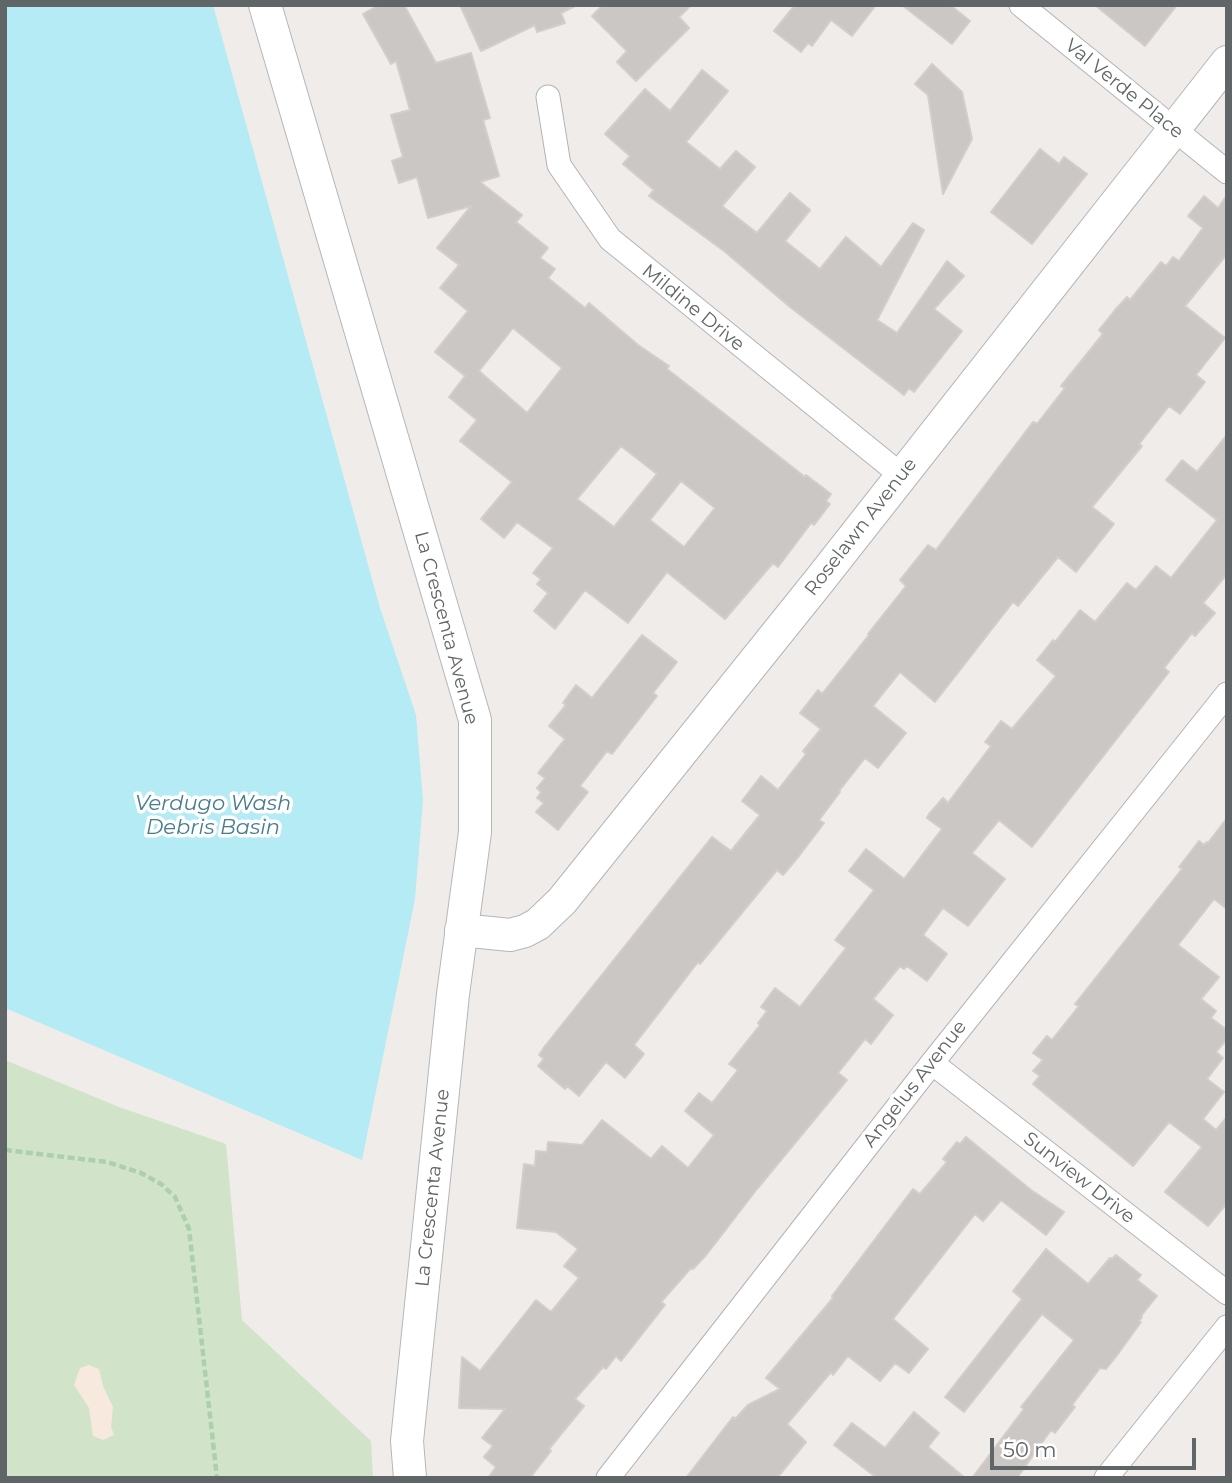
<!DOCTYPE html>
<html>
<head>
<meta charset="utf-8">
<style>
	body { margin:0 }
	#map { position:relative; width:1232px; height:1483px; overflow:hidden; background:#f0ece9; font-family:Montserrat,sans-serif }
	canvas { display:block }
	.frame { position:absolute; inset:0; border:7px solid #606567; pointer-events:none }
	.scale { position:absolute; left:990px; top:1438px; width:206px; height:32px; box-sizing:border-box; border:4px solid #606567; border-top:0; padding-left:9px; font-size:21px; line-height:24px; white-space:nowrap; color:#606567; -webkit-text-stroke:5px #fff; paint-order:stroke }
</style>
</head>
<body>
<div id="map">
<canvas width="1232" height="1483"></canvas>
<div class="frame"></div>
<div class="scale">50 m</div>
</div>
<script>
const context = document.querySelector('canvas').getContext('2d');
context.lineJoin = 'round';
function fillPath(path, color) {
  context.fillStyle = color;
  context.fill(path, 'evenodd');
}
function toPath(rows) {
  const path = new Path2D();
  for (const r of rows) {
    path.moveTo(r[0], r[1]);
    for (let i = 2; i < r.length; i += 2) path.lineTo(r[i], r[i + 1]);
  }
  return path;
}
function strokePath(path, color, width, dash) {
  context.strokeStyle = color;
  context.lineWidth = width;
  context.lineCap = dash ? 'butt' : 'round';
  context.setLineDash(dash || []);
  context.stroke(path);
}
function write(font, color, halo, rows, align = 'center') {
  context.font = font + ' Montserrat,sans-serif';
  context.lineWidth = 7;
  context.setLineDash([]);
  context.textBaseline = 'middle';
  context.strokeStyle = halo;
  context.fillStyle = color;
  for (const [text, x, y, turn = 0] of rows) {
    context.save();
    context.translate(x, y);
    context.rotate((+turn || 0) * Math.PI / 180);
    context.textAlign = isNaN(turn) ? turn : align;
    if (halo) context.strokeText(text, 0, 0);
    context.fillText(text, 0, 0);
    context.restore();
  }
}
fillPath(toPath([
	[5,1060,119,1107,226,1144,242,1320,371,1441,373,1478,5,1478]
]), '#d1e4c9');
fillPath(toPath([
	[89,1365,99,1369,103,1386,113,1407,111,1427,114,1435,103,1440,93,1436,89,1408,74,1385,80,1368]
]), '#f7e9dd');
fillPath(toPath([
	[5,5,213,5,380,608,416,715,423,800,415,899,362,1160,5,1008]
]), '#b4ebf5');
const building = toPath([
	[379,5,404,5,436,63,471,53,490,118,483,120,499,176,480,182,522,215,516,222,548,248,540,258,555,269,548,278,585,308,589,303,638,345,669,366,667,369,805,477,806,475,831,494,826,501,830,504,814,525,811,523,778,567,773,563,725,619,667,572,628,623,585,590,555,629,534,611,548,593,537,584,541,579,533,573,553,548,517,522,504,538,481,519,512,482,460,441,477,420,449,397,465,376,435,352,468,311,440,288,459,265,437,248,471,206,428,218,417,177,399,183,392,161,403,157,391,115,410,110,396,61,391,64,363,14,379,5],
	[513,328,562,368,527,413,479,371,513,328],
	[621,446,657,474,614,527,577,499,621,446],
	[681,481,715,508,684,547,650,520,681,481],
	[460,5,577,5,561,13,565,23,537,32,535,25,481,51,460,5],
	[603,5,691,5,679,17,689,28,636,81,617,62,627,51,592,16,603,5],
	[795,5,876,5,852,36,831,20,812,46,808,43,801,52,774,31,795,5],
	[902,5,950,5,970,21,952,44,902,5],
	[1095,5,1177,5,1145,46,1095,5],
	[932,64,962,92,972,139,943,194,928,95,915,84,932,64],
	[702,70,728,91,686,142,720,169,736,151,755,167,722,206,757,233,790,193,810,210,785,241,820,269,846,237,881,267,913,223,924,230,877,320,897,333,947,261,964,276,934,309,962,331,914,392,909,388,904,395,790,307,724,251,649,196,654,190,623,164,630,156,605,134,645,89,670,111,702,70],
	[1040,149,1059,164,1064,157,1087,174,1032,244,991,212,1040,149],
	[1227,195,1227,254,1185,306,1225,338,1196,375,1205,382,1180,414,1169,406,1139,444,1142,446,1092,507,1114,524,1076,572,1058,557,1018,606,1013,602,935,702,900,672,873,706,906,733,878,768,865,758,839,791,840,792,819,820,824,823,799,856,783,875,777,870,700,964,698,962,634,1045,644,1054,625,1078,606,1062,579,1096,567,1086,565,1089,538,1066,544,1059,539,1055,545,1046,712,837,731,851,760,815,742,801,761,776,778,790,806,754,803,751,821,729,800,713,818,690,822,694,869,635,868,634,906,586,900,580,928,545,936,550,1033,422,1037,424,1065,388,1061,386,1103,334,1099,330,1115,310,1127,297,1130,300,1161,262,1166,266,1173,257,1179,261,1203,228,1188,216,1204,196,1218,208,1227,195],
	[1227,435,1227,574,1203,603,1215,613,1195,636,1192,633,1164,668,1169,672,1032,847,999,820,972,853,1005,879,968,926,943,908,923,935,947,954,927,981,907,966,904,969,900,966,873,999,893,1015,871,1044,865,1039,838,1073,847,1080,757,1189,707,1254,693,1269,691,1268,661,1302,665,1305,621,1361,616,1356,606,1369,603,1367,575,1399,584,1406,549,1449,551,1451,530,1478,488,1478,496,1467,484,1457,493,1446,482,1438,505,1409,459,1408,462,1357,480,1371,536,1300,551,1312,579,1278,564,1266,578,1249,556,1232,517,1228,524,1164,535,1166,536,1151,547,1152,548,1142,582,1145,602,1120,651,1159,662,1146,688,1168,714,1135,685,1111,699,1093,712,1103,738,1070,729,1064,760,1025,758,1023,767,1011,761,1007,775,988,800,1007,846,948,835,940,874,890,849,871,866,849,904,879,942,829,927,818,929,814,943,798,948,803,991,746,985,742,1001,721,1012,729,1056,676,1037,660,1053,640,1055,642,1080,610,1095,622,1127,583,1136,590,1156,566,1171,578,1217,520,1166,480,1182,460,1197,472,1227,435],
	[642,635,677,662,653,693,657,696,612,754,607,751,580,786,588,792,558,830,536,812,544,803,537,798,541,792,537,788,545,778,538,773,565,739,549,726,566,705,563,703,576,685,592,698,642,635],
	[1227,818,1227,909,1214,899,1178,945,1219,977,1201,999,1216,1011,1211,1018,1227,1030,1227,1039,1216,1052,1223,1058,1207,1079,1224,1092,1203,1119,1216,1130,1227,1117,1227,1203,1208,1226,1165,1192,1202,1147,1169,1122,1133,1166,1033,1084,1040,1076,1033,1071,1043,1060,1033,1053,1047,1036,1052,1040,1079,1006,1075,1004,1182,869,1179,867,1199,841,1204,845,1207,842,1208,843,1227,818],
	[966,1137,1031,1190,1064,1212,1046,1235,1001,1200,983,1221,975,1214,893,1319,928,1349,909,1373,895,1363,880,1381,848,1356,833,1375,831,1372,787,1424,806,1442,777,1478,686,1478,733,1417,735,1419,748,1405,780,1389,766,1378,833,1298,832,1296,913,1189,920,1194,947,1162,943,1159,957,1142,960,1144,966,1137],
	[1046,1249,1088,1284,1110,1258,1112,1259,1116,1255,1141,1275,1137,1280,1157,1296,1141,1316,1142,1317,1139,1321,1141,1322,1118,1354,1106,1369,1100,1368,1072,1405,1075,1407,1055,1433,1051,1430,1017,1478,972,1478,1024,1409,1021,1407,1074,1340,1042,1314,964,1412,945,1397,1022,1299,1013,1291,1046,1249],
	[914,1412,939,1433,928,1447,965,1478,877,1478,834,1445,852,1423,885,1448,914,1412]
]);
fillPath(building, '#cbc7c5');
strokePath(building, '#d4cdc8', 2);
const street = toPath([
	[1021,5,1227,172],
	[548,97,559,165,610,239,901,475],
	[932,1063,1227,1293],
	[608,1478,932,1063,1227,694],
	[1106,1478,1227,1327]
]);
const secondary = toPath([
	[265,5,475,720,475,832,453,994,407,1441,410,1478],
	[461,930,510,935,525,931,538,924,562,901,819,581,1227,62]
]);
strokePath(street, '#b1b4b6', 25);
strokePath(secondary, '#b3b7b9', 34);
strokePath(toPath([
	[5,1150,107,1162,141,1173,161,1184,175,1197,189,1229,217,1478]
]), '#acd0ab', 4.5, [7, 3.5]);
strokePath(street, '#fff', 23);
strokePath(secondary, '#fff', 32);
write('19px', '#606567', '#fff', [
	["Val Verde Place",1124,89,39],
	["Mildine Drive",693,308,39],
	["Roselawn Avenue",861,527,-52],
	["La Crescenta Avenue",446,628,75],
	["Angelus Avenue",915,1084,-52],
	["Sunview Drive",1079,1178,38],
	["La Crescenta Avenue",433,1188,-84]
]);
write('italic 21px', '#477d8d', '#fff', [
	["Verdugo Wash",213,804],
	["Debris Basin",213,828]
]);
</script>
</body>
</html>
